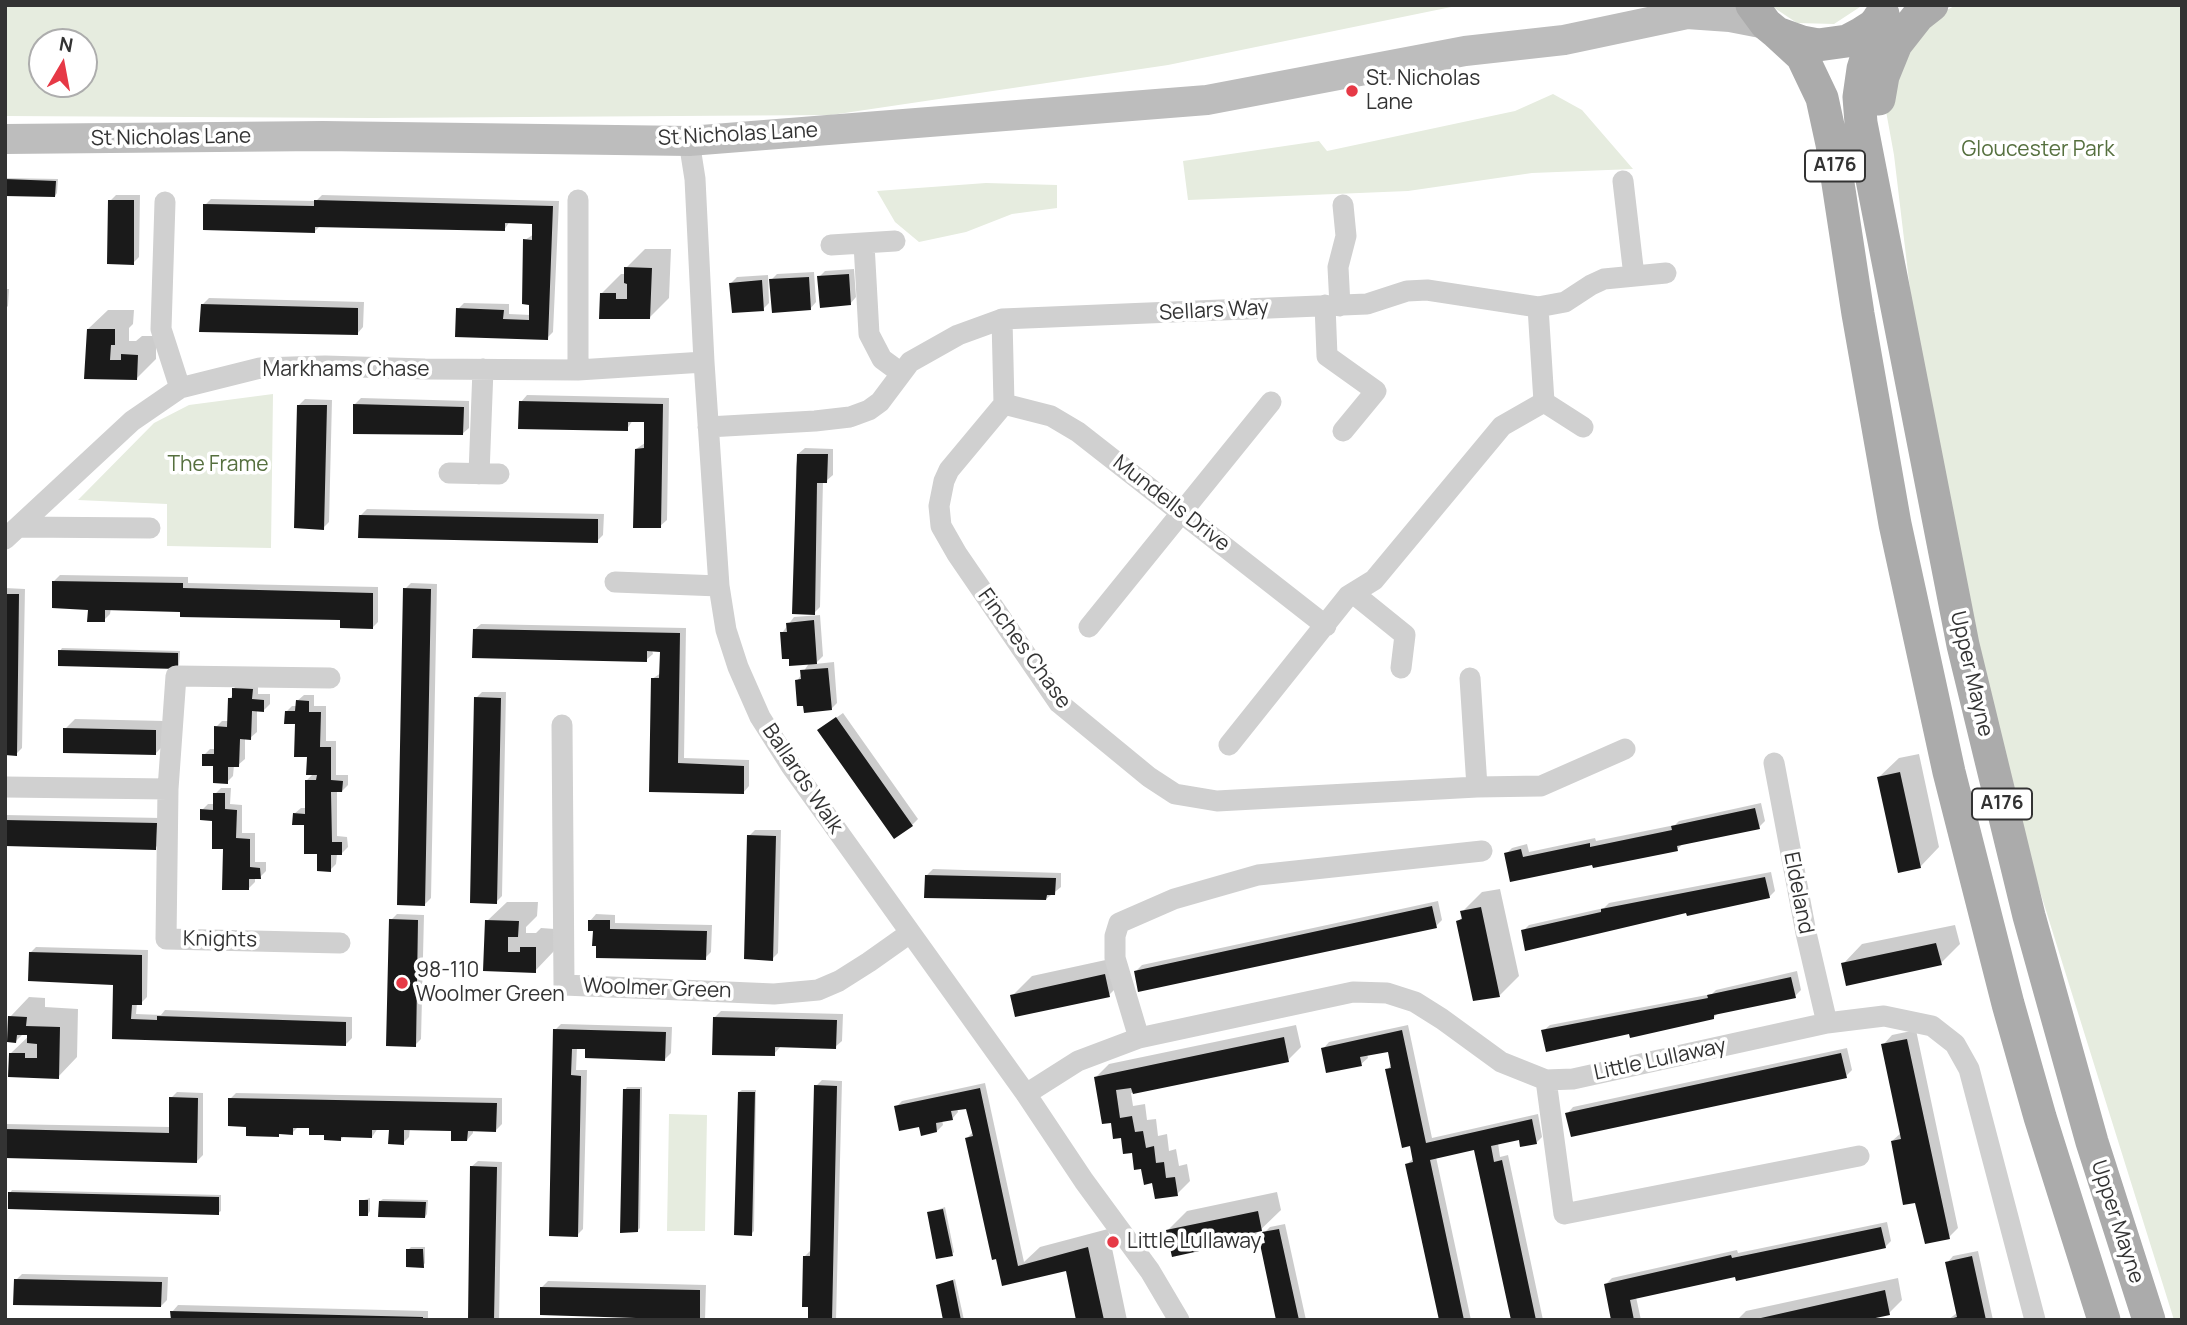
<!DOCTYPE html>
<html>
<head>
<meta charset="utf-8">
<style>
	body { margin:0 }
	#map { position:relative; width:2187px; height:1325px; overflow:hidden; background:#fff; font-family:Manrope,sans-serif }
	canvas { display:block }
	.frame { position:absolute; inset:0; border:7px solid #333; pointer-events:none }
	.north { position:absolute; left:28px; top:28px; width:70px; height:70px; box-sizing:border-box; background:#fff; border:2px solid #adadad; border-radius:50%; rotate:10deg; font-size:19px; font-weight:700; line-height:28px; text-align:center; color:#333 }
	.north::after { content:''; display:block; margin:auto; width:24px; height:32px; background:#e63946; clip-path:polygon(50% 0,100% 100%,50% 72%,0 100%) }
</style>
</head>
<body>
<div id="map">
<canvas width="2187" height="1325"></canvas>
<div class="frame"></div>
<div class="north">N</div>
</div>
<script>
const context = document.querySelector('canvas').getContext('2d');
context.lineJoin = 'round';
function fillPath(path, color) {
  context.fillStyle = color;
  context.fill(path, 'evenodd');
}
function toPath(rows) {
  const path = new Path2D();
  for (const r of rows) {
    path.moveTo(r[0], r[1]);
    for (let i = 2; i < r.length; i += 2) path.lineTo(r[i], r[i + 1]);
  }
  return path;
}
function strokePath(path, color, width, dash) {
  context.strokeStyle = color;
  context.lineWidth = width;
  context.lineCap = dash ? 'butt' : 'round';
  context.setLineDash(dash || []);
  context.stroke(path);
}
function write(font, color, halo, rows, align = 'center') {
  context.font = font + ' Manrope,sans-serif';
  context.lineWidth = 7;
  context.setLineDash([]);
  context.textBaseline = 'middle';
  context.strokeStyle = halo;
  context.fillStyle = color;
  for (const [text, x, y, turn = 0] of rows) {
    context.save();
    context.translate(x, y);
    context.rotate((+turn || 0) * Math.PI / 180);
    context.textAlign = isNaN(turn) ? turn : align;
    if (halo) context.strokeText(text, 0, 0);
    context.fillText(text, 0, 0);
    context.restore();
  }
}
fillPath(toPath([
	[5,5,1461,5,1168,65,831,115,373,118,5,116],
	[42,42,84,42,84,84,42,84],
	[1770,5,1863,5,1834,24,1797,23],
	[1956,5,2182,5,2182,1320,2174,1320,2038,885,1966,596,1919,365,1894,155,1886,111,1894,73,1931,19],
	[1553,94,1582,110,1633,169,1532,173,1408,191,1188,200,1183,161,1319,141,1327,151,1515,111],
	[986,183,1057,185,1057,208,1012,214,966,232,919,242,895,222,877,191],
	[273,394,271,548,167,546,167,504,78,500,154,423,189,405],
	[669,1114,707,1115,705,1231,667,1231]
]), '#e6ecdf');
fillPath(toPath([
	[5,178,58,179,57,193,55,196,5,194],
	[116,195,140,195,139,257,133,263,110,201],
	[322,195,559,201,553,332,547,338,458,309,464,303,509,304,509,314,531,315,525,240,534,234,534,222,510,221,504,230,320,226,315,231,205,205,211,199,316,201],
	[645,249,671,249,669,298,650,317,601,294,621,274,626,274,626,268],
	[854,269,856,297,850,304,819,277,825,271],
	[814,272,816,302,810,309,771,280,777,274],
	[768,275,769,303,763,309,731,283,737,277],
	[5,289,9,289,8,306,5,309],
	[209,298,364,302,363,327,357,334,203,304],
	[108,310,134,310,133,324,129,328,129,341,136,341,142,336,156,336,156,359,136,379,86,378,88,329],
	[527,395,669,398,667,520,660,526,636,449,645,443,646,420,633,420,627,429,521,402],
	[361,398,469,401,469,428,462,434,355,404],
	[305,399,332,400,329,522,323,528,299,405],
	[805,448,833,449,833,475,826,481,823,481,820,607,814,613,794,612,796,467,798,454],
	[367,509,604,514,603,535,597,541,360,516],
	[60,575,188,577,188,583,378,587,378,622,372,628,342,619,111,608,110,614,104,620,54,581],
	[411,583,437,584,431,898,425,904,405,589],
	[5,588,25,589,22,748,16,754,5,754],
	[820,615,823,656,815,664,834,662,837,703,831,709,797,681,810,662,782,633,794,617],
	[481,624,686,628,684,758,749,760,749,786,743,793,651,790,652,679,661,673,661,650,652,650,653,654,646,660,474,630],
	[62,648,180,651,179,665,177,668,60,651],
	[240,682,258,683,258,694,270,694,270,704,264,710,257,710,257,732,250,738,245,738,245,759,238,765,234,765,233,776,227,782,215,765,204,755,210,749,216,749,216,727,222,721,229,721,229,699,234,694,234,688],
	[482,692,506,692,502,896,496,902,476,698],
	[304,695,314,695,314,706,326,706,326,741,336,741,336,775,348,775,348,785,342,791,337,791,337,836,347,837,348,847,342,853,337,854,336,864,330,870,318,853,306,824,294,814,301,808,307,808,307,780,314,773,296,723,286,712,292,706,297,706,297,701],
	[843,713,918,819,912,825,826,725],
	[75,719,165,721,165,744,155,754,65,729],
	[1919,754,1939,847,1920,867,1879,777,1899,758],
	[221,788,231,788,230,804,242,805,242,833,255,833,255,862,266,862,266,871,260,877,255,877,255,882,249,888,225,848,214,819,202,810,208,804,214,804,215,794],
	[1761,803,1765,821,1759,827,1684,843,1677,849,1593,863,1511,880,1506,854,1512,848,1527,844,1529,852,1595,838,1596,841,1675,825,1679,821],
	[5,815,162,818,161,842,155,848,5,845],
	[755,830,781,830,778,953,772,959,749,836],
	[933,869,1061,873,1061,887,1046,899,927,875],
	[1771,872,1775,891,1769,897,1688,911,1523,931,1529,925,1604,908,1609,903],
	[1500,889,1519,976,1500,995,1458,922,1463,916,1462,912,1482,892],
	[1438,901,1442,920,1436,926,1136,971,1142,965],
	[507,902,538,902,537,916,526,927,526,933,536,933,541,928,555,929,554,951,535,971,484,969,487,921],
	[397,914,424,915,421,1039,415,1045,391,920],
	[596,914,615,915,615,923,712,925,711,952,705,958,594,929,590,921],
	[1955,925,1960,944,1941,963,1843,964,1862,944],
	[36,947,148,950,147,997,141,1003,137,1003,136,1014,161,1015,165,1010,352,1017,352,1038,346,1044,114,1037,115,983,30,953],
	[1124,956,1128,976,1109,995,1012,996,1032,976],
	[1797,971,1801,990,1795,996,1719,1012,1713,1018,1543,1031,1550,1025,1712,994,1716,990],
	[29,997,45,998,45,1007,78,1009,77,1057,58,1077,11,1053,31,1034,24,1033,16,1041,10,1017],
	[721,1011,843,1014,842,1041,835,1047,781,1046,774,1054,714,1018],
	[561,1024,672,1027,671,1053,665,1059,577,1047,576,1070,587,1070,583,1229,577,1235,555,1030],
	[1296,1025,1301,1047,1288,1060,1131,1093,1133,1106,1145,1104,1147,1120,1156,1119,1158,1136,1167,1134,1169,1151,1176,1149,1179,1166,1187,1164,1190,1181,1177,1194,1154,1181,1112,1121,1096,1077,1109,1064],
	[1408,1025,1432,1138,1538,1114,1542,1137,1536,1143,1521,1138,1498,1143,1500,1157,1508,1155,1543,1320,1512,1320,1475,1148,1436,1157,1471,1320,1441,1320,1407,1164,1414,1158,1387,1070,1392,1064,1389,1050,1367,1054,1368,1058,1361,1064,1323,1049,1329,1042],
	[1916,1030,1958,1228,1949,1237,1916,1201,1892,1141,1902,1132,1883,1045,1892,1035],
	[1847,1048,1852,1070,1846,1076,1567,1114,1573,1107],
	[822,1080,842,1081,836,1320,810,1320,805,1256,812,1249,816,1086],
	[985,1083,1024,1262,1040,1247,1108,1229,1127,1320,1078,1320,1067,1269,1003,1284,967,1138,973,1132,967,1106,957,1108,958,1112,952,1119,942,1120,943,1125,937,1131,920,1125,896,1107,902,1101],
	[627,1087,642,1087,640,1228,637,1231,625,1090],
	[742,1090,756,1090,754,1231,751,1234,739,1092],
	[177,1092,203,1093,203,1155,197,1161,5,1156,5,1124,170,1127,171,1098],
	[236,1093,502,1098,502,1124,496,1130,473,1130,473,1133,467,1140,453,1129,410,1128,409,1137,403,1143,390,1128,378,1128,372,1137,344,1136,341,1139,311,1127,299,1126,292,1133,281,1132,278,1135,248,1125,230,1099],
	[478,1161,502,1162,499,1320,469,1320,471,1167],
	[12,1190,221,1195,221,1211,218,1213,10,1193],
	[1277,1192,1281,1210,1253,1237,1168,1230,1187,1211],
	[370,1198,370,1211,368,1214,361,1201],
	[383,1199,428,1200,427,1214,425,1217,380,1201],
	[945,1207,954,1252,952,1254,929,1213],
	[1887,1222,1891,1241,1885,1247,1737,1275,1636,1297,1641,1320,1613,1320,1606,1284,1612,1278,1737,1250,1738,1253],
	[1285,1224,1306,1320,1278,1320,1262,1245,1266,1240,1264,1233,1270,1227],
	[411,1247,425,1247,425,1263,423,1266,408,1250],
	[1978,1251,1993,1320,1948,1320,1958,1312,1947,1263,1953,1256],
	[22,1274,168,1277,167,1300,161,1306,16,1280],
	[1898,1278,1902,1300,1889,1313,1866,1320,1737,1320,1746,1311],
	[955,1279,964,1320,945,1320,938,1285],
	[548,1281,706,1285,705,1320,673,1320,673,1317,542,1287],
	[178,1305,428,1311,428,1320,172,1320,172,1312]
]), '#0003');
fillPath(toPath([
	[5,179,56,181,55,197,5,196],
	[108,200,134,200,134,265,107,264],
	[314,200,553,206,548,340,455,337,456,308,504,310,503,319,529,320,529,305,522,304,523,239,532,240,532,224,505,223,505,231,315,227,315,233,203,230,203,204,314,206],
	[624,267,652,268,650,319,599,319,600,293,616,293,616,299,627,299,627,284,624,283],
	[849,274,851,305,820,308,817,276],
	[809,277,811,310,772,313,769,279],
	[762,280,764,311,732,313,729,283],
	[201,304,358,308,358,335,199,332],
	[87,329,115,329,115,345,111,345,110,360,121,360,121,354,138,355,137,380,84,379],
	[519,401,663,404,661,528,633,528,635,449,644,448,644,422,628,422,628,431,518,429],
	[353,404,464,407,463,435,353,434],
	[297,405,327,405,324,530,294,528],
	[797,454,828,454,827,483,817,483,815,615,792,614],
	[359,515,598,519,598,543,358,538],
	[52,581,183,583,183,588,373,593,373,629,340,628,340,620,180,617,180,612,105,610,105,622,87,622,88,610,52,608],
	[403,588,431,589,425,906,397,905],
	[5,594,19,594,17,756,5,755],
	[814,620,817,664,789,666,789,659,782,659,780,632,787,632,786,623],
	[473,629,680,633,678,763,744,766,744,794,649,792,651,678,659,678,660,652,647,651,647,662,472,658],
	[58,650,178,653,178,669,58,666],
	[828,668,832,710,804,713,803,706,797,706,795,680,801,679,800,670],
	[232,688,253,689,252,699,264,700,264,712,252,711,251,740,240,739,239,767,228,767,228,784,213,783,213,766,202,766,202,754,214,754,214,726,227,727,228,698,232,698],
	[474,697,501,698,497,904,470,903],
	[296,700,309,701,309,712,321,712,320,747,331,747,331,780,343,781,342,792,331,792,332,842,342,842,342,855,331,855,331,872,317,871,317,854,304,854,304,825,292,825,293,813,305,814,305,780,316,780,317,775,306,775,307,757,294,757,295,724,284,724,285,711,295,711],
	[836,717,913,826,894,839,817,730],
	[63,728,156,730,156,755,63,753],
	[1900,772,1921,868,1898,873,1877,777],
	[213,793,225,793,225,809,237,810,236,838,250,839,250,867,260,868,261,879,249,879,249,890,222,890,223,849,212,849,212,821,200,820,200,809,213,810],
	[1755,808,1760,829,1677,846,1678,851,1593,868,1592,865,1510,882,1504,853,1521,849,1523,857,1590,843,1590,847,1672,830,1671,826],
	[5,820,157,823,156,850,5,846],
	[747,835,776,836,773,961,744,959],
	[925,875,1056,878,1055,895,1047,895,1046,900,924,898],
	[1765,877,1770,898,1687,916,1686,913,1525,951,1521,930,1601,912,1601,909],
	[1432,906,1437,928,1138,992,1134,971],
	[1481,907,1500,997,1473,1001,1456,921,1462,919,1460,911],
	[389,919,418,920,416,1047,386,1046],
	[485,920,519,921,518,937,508,937,508,952,520,952,520,947,536,947,536,973,483,971],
	[588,920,610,920,610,929,707,931,706,960,596,958,596,946,592,946,593,931,588,931],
	[1936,943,1942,965,1846,986,1841,963],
	[29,952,142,955,142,1005,132,1005,131,1019,157,1020,157,1016,346,1022,346,1046,112,1039,113,985,28,981],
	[1105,974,1110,997,1015,1017,1010,995],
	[1791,977,1796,998,1714,1015,1714,1019,1630,1038,1629,1034,1546,1052,1541,1030,1708,998,1707,995],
	[8,1016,27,1017,26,1026,60,1027,59,1079,8,1077,9,1053,25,1053,25,1058,37,1058,37,1044,27,1043,27,1035,17,1035,16,1043,7,1042],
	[713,1017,837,1020,836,1049,775,1047,775,1056,712,1055],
	[553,1029,666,1032,665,1061,585,1058,585,1049,572,1049,571,1075,581,1076,578,1237,549,1236],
	[1402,1030,1426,1143,1532,1119,1537,1144,1520,1147,1519,1140,1491,1146,1494,1162,1502,1160,1536,1320,1511,1320,1474,1150,1430,1160,1464,1320,1439,1320,1405,1164,1413,1162,1410,1146,1402,1148,1385,1069,1391,1068,1388,1052,1360,1057,1362,1066,1326,1073,1321,1048],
	[1284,1037,1289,1062,1133,1094,1131,1088,1116,1090,1120,1118,1132,1116,1135,1132,1143,1131,1146,1148,1154,1146,1156,1163,1164,1162,1166,1178,1175,1177,1178,1196,1155,1199,1152,1183,1144,1185,1141,1169,1134,1170,1132,1153,1123,1154,1121,1138,1113,1139,1111,1123,1102,1124,1094,1077],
	[1907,1039,1950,1239,1925,1244,1915,1203,1903,1205,1891,1141,1901,1139,1881,1044],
	[1841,1053,1847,1078,1571,1137,1565,1113],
	[814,1085,837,1086,832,1320,808,1320,808,1307,802,1307,803,1256,810,1256],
	[980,1088,1018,1266,1088,1247,1104,1320,1076,1320,1066,1271,1002,1286,996,1259,992,1260,965,1138,973,1136,966,1109,951,1111,953,1120,936,1123,937,1132,921,1136,919,1127,899,1131,894,1106],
	[623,1089,640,1089,638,1232,620,1233],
	[738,1092,755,1092,752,1236,734,1235],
	[169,1097,198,1098,197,1163,5,1158,5,1129,169,1133],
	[228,1098,497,1103,496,1132,468,1131,467,1141,451,1141,451,1131,404,1130,404,1145,388,1144,389,1130,372,1130,372,1138,341,1137,341,1141,324,1140,324,1135,309,1135,309,1128,293,1128,293,1135,279,1134,279,1137,246,1136,246,1127,228,1126],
	[470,1166,497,1167,494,1320,468,1320],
	[8,1192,219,1197,219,1215,8,1209],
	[359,1200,368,1200,368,1216,359,1216],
	[379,1201,426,1202,425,1218,378,1217],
	[943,1209,953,1256,936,1259,927,1212],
	[1258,1211,1262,1231,1253,1233,1254,1239,1172,1257,1166,1230],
	[1881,1227,1886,1248,1736,1281,1735,1277,1630,1300,1634,1320,1611,1320,1604,1284,1731,1255,1732,1258],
	[1279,1229,1299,1320,1276,1320,1260,1244,1265,1243,1262,1232],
	[406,1249,423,1249,424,1268,406,1267],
	[1972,1256,1986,1320,1946,1320,1957,1317,1945,1262],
	[14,1279,162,1282,161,1307,13,1305],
	[953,1280,961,1320,943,1320,936,1285],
	[540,1287,700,1290,700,1320,540,1315],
	[1885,1290,1890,1315,1866,1320,1752,1320],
	[170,1311,423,1317,423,1320,171,1320]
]), '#1a1a1a');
strokePath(toPath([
	[689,141,695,179,704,362,719,586,726,630,738,667,760,717,791,766,1026,1094,1084,1181,1150,1271,1179,1320],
	[1623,181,1634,276],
	[165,202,161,329,180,388],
	[864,244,869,334,882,359,901,373],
	[831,245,895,241],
	[1325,305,1327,356,1376,391,1343,431],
	[1340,306,1338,267,1346,236,1343,205],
	[1002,319,1004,404,949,470,944,481,939,506,941,526,957,554,1059,703,1149,777,1175,794,1217,801,1477,787,1541,786,1625,749],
	[578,370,578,200],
	[1544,402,1538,307,1565,302,1591,285,1604,279,1666,273],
	[1544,402,1583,427],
	[1004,404,1051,416,1078,432,1326,626],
	[708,427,815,421,850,417,869,410,880,402,910,362,958,335,1002,319,1367,304,1407,291,1427,290,1538,307],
	[449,473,499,474],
	[479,474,483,369],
	[19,527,150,528],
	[5,539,132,421,180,388,260,368,325,366,425,369,578,370,704,362],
	[615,582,719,586],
	[1353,593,1405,635,1401,668],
	[1089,627,1271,402],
	[330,678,176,676,168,789,166,939,340,943],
	[1470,678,1477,787],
	[562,725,564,985,774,994,818,990,839,981,869,962,910,933],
	[1229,745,1348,596,1374,580,1502,426,1544,402],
	[1774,763,1806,933,1827,1023],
	[5,787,168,789],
	[1139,1038,1115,958,1115,936,1119,923,1174,899,1258,875,1482,851],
	[1546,1080,1564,1214,1859,1156],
	[1026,1094,1078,1061,1139,1038,1353,992,1387,993,1415,1002,1442,1019,1501,1062,1546,1080,1573,1079,1827,1023,1884,1016,1932,1026,1955,1044,1969,1069,2035,1320]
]), '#d0d0d0', 21);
strokePath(toPath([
	[5,139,323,136,689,141,1207,100,1465,51,1564,40,1687,14,1730,17,1766,24]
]), '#bdbdbd', 30);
strokePath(toPath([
	[1752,5,1766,24,1777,33,1802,42,1818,45,1847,41,1862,33,1873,26,1883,14],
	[1879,18,1863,69,1859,97,1861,123,1963,645,2029,916,2092,1142,2149,1320],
	[1777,33,1802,56,1822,98,1832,144,1858,314,1895,524,1949,772,2008,1004,2040,1117,2104,1320],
	[1879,99,1883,76,1896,44,1918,16,1932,5]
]), '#ababab', 33);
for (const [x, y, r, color] of [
	[1352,91,7,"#e63946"],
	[402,983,7,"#e63946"],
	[1113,1242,7,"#e63946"]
]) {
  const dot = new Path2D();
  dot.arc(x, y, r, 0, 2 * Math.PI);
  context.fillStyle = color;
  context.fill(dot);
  strokePath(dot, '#fff', 2.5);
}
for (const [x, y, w] of [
	[1835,166,60],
	[2002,804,60]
]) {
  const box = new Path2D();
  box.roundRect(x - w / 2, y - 15.5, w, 31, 5);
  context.fillStyle = '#fff';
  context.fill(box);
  strokePath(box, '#333', 2);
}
write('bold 19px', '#333', null, [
	["A176",1835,166],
	["A176",2002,804]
]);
write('21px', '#333', '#fff', [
	["St. Nicholas",1366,79],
	["Lane",1366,103],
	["98-110",416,971],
	["Woolmer Green",416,995],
	["Little Lullaway",1127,1242]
], 'left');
write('21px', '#333', '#fff', [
	["St Nicholas Lane",738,135,-3],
	["St Nicholas Lane",171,138,-1],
	["Sellars Way",1214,311,-3],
	["Markhams Chase",346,370],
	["Mundells Drive",1171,504,38],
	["Finches Chase",1024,649,54],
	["Upper Mayne",1971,674,77],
	["Ballards Walk",802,779,56],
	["Eldeland",1798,893,79],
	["Knights",220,940,1],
	["Woolmer Green",657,989,2],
	["Little Lullaway",1660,1060,-12],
	["Upper Mayne",2117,1222,72]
]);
write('21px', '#56703f', '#fff', [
	["Gloucester Park",2038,150],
	["The Frame",218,465]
]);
</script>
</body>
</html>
